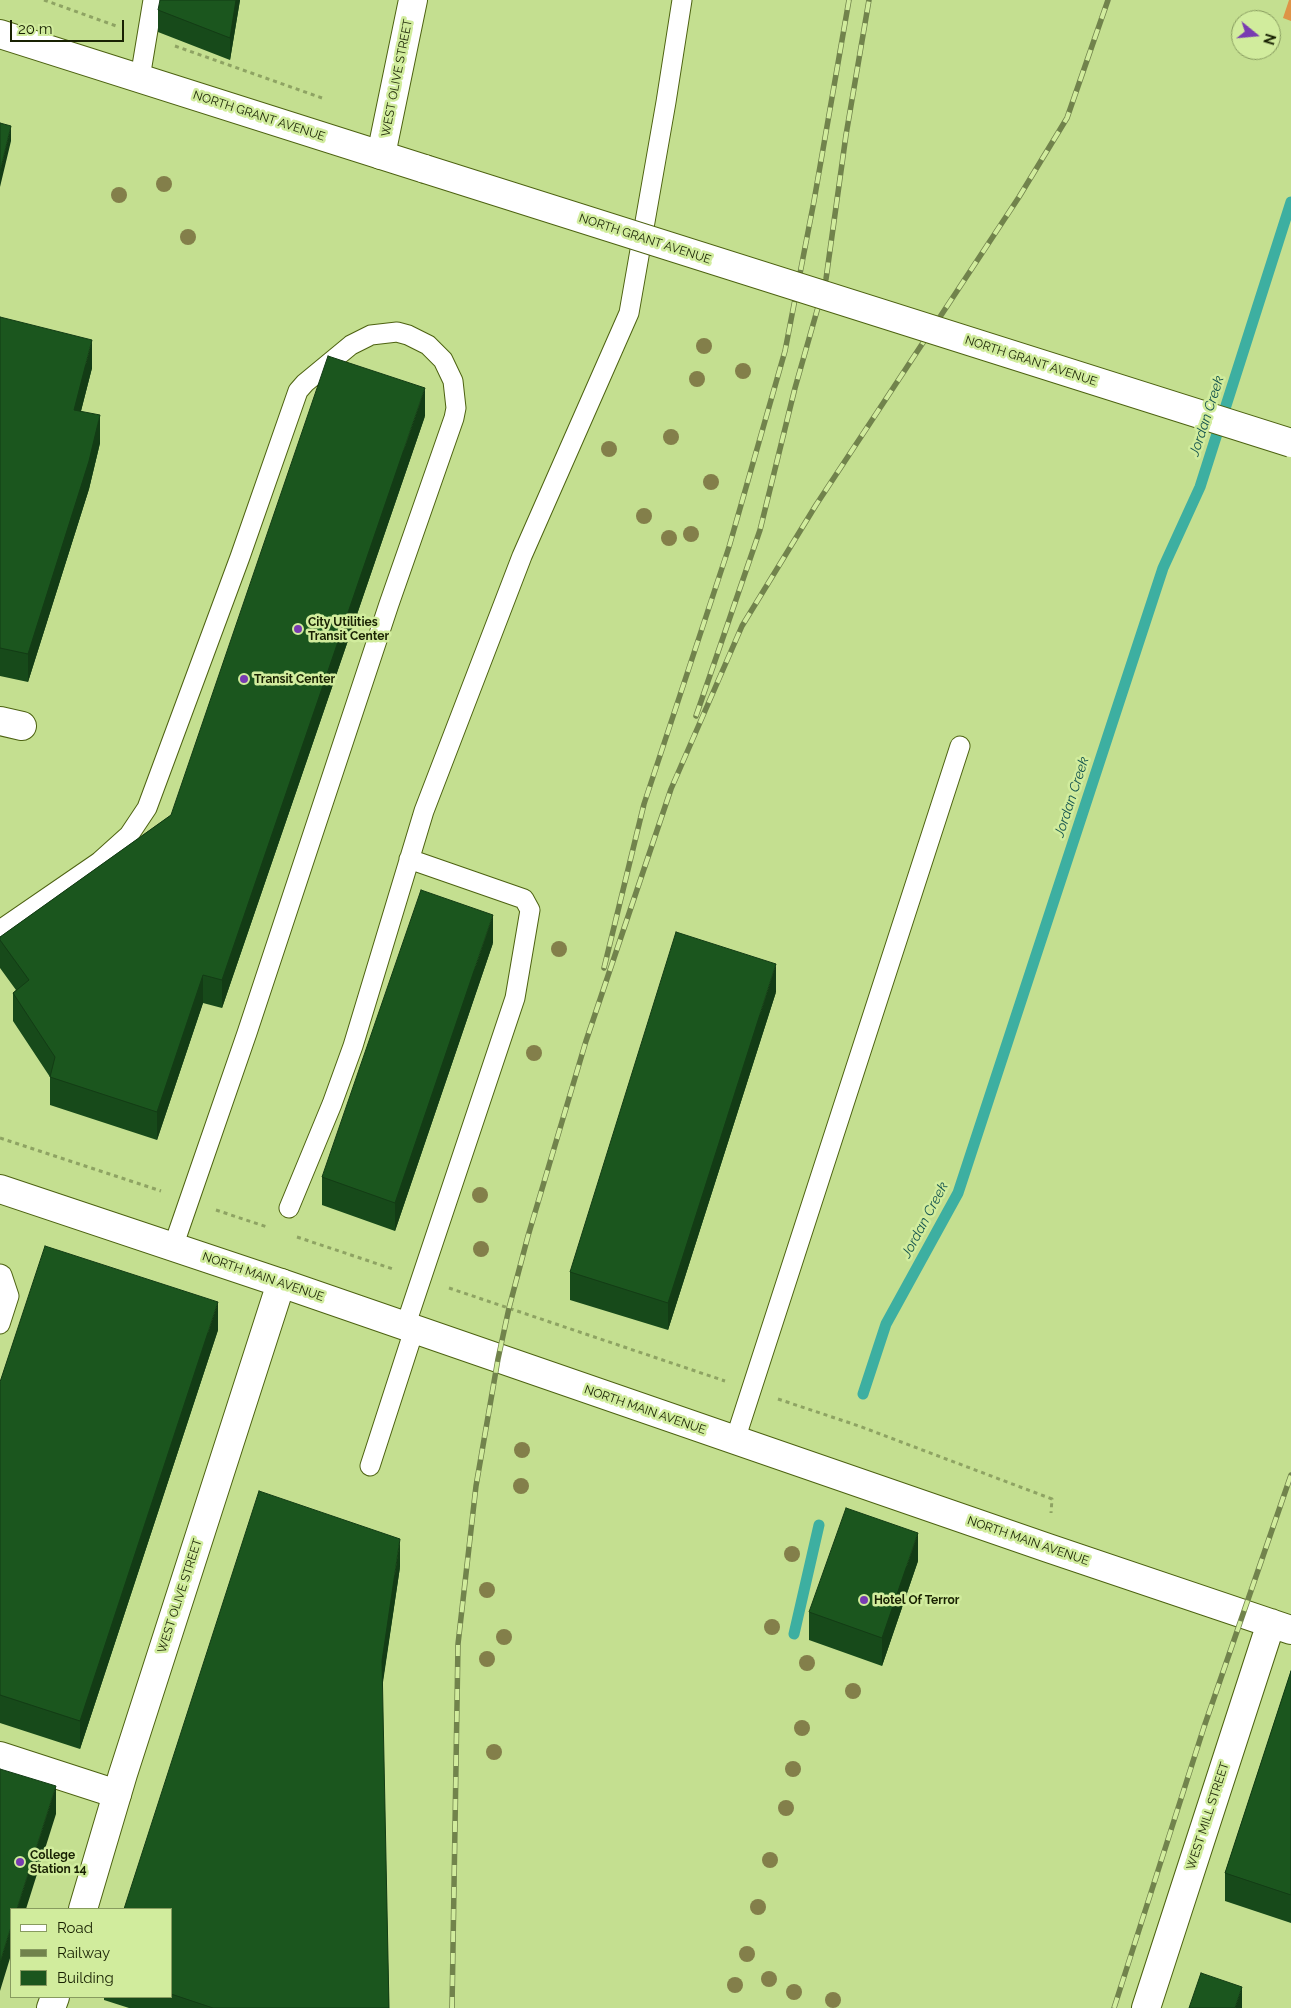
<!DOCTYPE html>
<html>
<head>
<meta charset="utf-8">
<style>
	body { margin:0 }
	#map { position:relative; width:1291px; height:2008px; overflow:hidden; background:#c4df90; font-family:Raleway,sans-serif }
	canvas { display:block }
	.legend { position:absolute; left:10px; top:1908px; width:162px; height:90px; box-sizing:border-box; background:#d1ec9d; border:1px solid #879b5f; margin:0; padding:6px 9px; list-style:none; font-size:15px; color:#192203 }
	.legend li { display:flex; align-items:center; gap:10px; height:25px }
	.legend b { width:25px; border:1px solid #879b5f }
	.north { position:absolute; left:1231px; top:10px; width:50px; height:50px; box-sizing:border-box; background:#d1ec9d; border:1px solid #879b5f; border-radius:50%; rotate:107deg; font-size:14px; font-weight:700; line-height:20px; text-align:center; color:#192203 }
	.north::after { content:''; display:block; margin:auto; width:18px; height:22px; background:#783bb1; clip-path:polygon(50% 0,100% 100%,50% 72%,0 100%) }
	.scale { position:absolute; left:10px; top:20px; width:114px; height:22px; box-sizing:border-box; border:2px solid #192203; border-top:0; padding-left:6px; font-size:15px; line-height:18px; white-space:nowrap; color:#192203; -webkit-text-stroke:4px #d1ec9d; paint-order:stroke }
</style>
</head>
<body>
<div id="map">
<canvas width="1291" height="2008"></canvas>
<ul class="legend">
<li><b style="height:6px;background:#fff"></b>Road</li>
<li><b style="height:6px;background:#71834c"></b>Railway</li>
<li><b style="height:14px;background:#1b561e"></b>Building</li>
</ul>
<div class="north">N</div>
<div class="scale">20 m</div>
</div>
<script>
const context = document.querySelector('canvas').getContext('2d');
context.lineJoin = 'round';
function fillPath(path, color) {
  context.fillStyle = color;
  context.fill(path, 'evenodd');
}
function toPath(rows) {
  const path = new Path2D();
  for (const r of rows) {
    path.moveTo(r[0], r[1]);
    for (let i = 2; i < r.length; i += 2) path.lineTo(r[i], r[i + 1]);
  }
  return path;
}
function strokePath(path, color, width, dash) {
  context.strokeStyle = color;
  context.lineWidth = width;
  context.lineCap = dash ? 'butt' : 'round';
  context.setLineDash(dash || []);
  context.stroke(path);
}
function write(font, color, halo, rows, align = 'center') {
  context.font = font + ' Raleway,sans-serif';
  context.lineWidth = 5;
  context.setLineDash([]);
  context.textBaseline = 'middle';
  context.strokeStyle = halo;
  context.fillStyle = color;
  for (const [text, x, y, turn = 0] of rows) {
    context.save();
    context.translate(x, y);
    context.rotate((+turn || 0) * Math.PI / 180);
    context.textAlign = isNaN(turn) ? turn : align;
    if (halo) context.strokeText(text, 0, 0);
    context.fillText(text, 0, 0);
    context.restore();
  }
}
fillPath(toPath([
	[1289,0,1291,0,1291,21,1283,18]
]), '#de9346');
strokePath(toPath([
	[863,1394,886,1324,958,1193,1163,568,1200,487,1291,202],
	[794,1634,819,1525]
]), '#3dafa1', 11);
const service = toPath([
	[140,78,153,0],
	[0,930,99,862,129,835,147,808,240,557,298,391,305,383,351,345,371,335,397,332,408,335,428,345,443,360,453,381,456,408,454,418,389,604,247,1033,173,1247],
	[289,1208,332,1104,353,1046,424,811,522,556,629,313,666,102,682,0],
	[0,1274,2,1275,9,1296,0,1324],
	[405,1327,515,998,530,910,524,899,409,859],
	[735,1440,960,746],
	[370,1466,414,1330]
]);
const minor = toPath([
	[381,155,413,0],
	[0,721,22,726],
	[281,1283,1048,1548,1291,1630],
	[0,1756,117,1794],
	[1146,2008,1271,1623]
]);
const tertiary = toPath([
	[0,1189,281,1283,123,1774,83,1909],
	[51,2008,55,1997]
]);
const secondary = toPath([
	[0,34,425,169]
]);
strokePath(service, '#4d6211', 21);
strokePath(minor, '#4d6211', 30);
strokePath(tertiary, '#4d6211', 30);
strokePath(secondary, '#4d6211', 30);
strokePath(toPath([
	[44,0,119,27],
	[175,46,322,98],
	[0,1138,161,1191],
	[216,1210,267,1227],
	[297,1237,393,1269],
	[449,1288,725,1381],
	[778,1399,859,1426,1052,1499,1051,1513]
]), '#8ea363', 3, [4, 4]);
strokePath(service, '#fff', 19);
strokePath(minor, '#fff', 28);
strokePath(tertiary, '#fff', 28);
strokePath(secondary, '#fff', 28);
const rail = toPath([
	[696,716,760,530,795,388,826,279,846,135,869,0],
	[604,968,644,804,729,547,785,351,814,201,849,0],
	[452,2008,458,1644,476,1486,498,1359,509,1308,528,1236,586,1041,671,789,742,626,816,505,1019,197,1067,118,1108,0],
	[1114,2008,1204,1727,1291,1475]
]);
strokePath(rail, '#71834c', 5.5);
strokePath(rail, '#d1ec9d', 4, [11]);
const secondaryBridge = toPath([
	[425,169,1291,443]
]);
strokePath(secondaryBridge, '#4d6211', 30, []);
strokePath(secondaryBridge, '#fff', 28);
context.fillStyle = '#837f4a';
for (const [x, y] of [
	[164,184],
	[119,195],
	[188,237],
	[704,346],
	[743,371],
	[697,379],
	[671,437],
	[609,449],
	[711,482],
	[644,516],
	[691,534],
	[669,538],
	[559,949],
	[534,1053],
	[480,1195],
	[481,1249],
	[522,1450],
	[521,1486],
	[792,1554],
	[487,1590],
	[772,1627],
	[504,1637],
	[487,1659],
	[807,1663],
	[853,1691],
	[802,1728],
	[494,1752],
	[793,1769],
	[786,1808],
	[770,1860],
	[758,1907],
	[747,1954],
	[769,1979],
	[735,1985],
	[794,1992],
	[833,2000]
]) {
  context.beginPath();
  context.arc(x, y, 8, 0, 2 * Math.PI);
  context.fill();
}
fillPath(toPath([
	[240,0,230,60,158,32,158,10],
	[0,317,92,368,81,411,100,443,89,489,28,682,0,676],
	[425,416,222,1008,203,1003,157,1140,50,1105,50,1077,13,1021,13,993,16,990,0,968,0,937,171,815],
	[493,943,395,1231,322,1205,322,1177],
	[776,992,668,1330,570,1300,570,1272],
	[218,1330,80,1749,0,1723,0,1382],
	[918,1561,882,1666,809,1640,809,1612],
	[400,1567,382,1686,389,2008,129,2008,104,2000,104,1997,171,1997,171,1909],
	[1291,1671,1291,1923,1225,1901,1225,1873]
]), '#174a1a');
fillPath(toPath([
	[236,0,240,0,230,60,230,38],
	[11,126,11,141,0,187,0,172],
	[92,340,92,368,74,438,74,410],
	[425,388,425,416,222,1008,222,980],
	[100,415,100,443,89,489,28,682,28,654],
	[493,915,493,943,395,1231,395,1203],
	[776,964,776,992,668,1330,668,1303],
	[203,975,203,1003,157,1140,157,1112],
	[218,1302,218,1330,80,1749,80,1721],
	[918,1533,918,1561,882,1666,882,1638],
	[400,1539,400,1567,382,1689,382,1661],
	[56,1786,56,1814,26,1909,17,1909],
	[11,1927,11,1955,0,1991,0,1963],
	[1242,1987,1242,2008,1235,2008]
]), '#133c15');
const building = toPath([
	[160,0,236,0,230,38,158,10,160,0],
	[0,123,11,126,0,172,0,123],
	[0,317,92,340,74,410,100,415,89,461,28,654,0,648,0,317],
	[328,356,425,388,222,980,203,975,157,1112,50,1077,55,1057,13,993,29,980,0,940,0,937,171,815,328,356],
	[421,890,493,915,395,1203,322,1177,421,890],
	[676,932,776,964,668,1303,570,1272,676,932],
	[45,1246,218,1302,80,1721,0,1695,0,1382,45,1246],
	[259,1491,400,1539,382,1661,389,2008,213,2008,171,1994,171,1909,124,1909,259,1491],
	[846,1508,918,1533,882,1638,809,1612,846,1508],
	[1291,1671,1291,1895,1225,1873,1291,1671],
	[0,1769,56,1786,17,1909,11,1909,11,1927,0,1963,0,1769],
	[1201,1973,1242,1987,1235,2008,1189,2008,1201,1973]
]);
fillPath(building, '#1b561e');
strokePath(building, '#133c15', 1);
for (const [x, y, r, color] of [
	[298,629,5,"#783bb1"],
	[244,679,5,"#783bb1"],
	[864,1600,5,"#783bb1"],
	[20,1862,5,"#783bb1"]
]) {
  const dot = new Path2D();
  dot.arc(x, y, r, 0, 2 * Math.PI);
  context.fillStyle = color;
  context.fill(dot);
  strokePath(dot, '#d1ec9d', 2);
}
write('12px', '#192203', '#d1ec9d', [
	["WEST OLIVE STREET",397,78,-79],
	["NORTH GRANT AVENUE",259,116,18],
	["NORTH GRANT AVENUE",645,239,18],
	["NORTH GRANT AVENUE",1031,361,18],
	["NORTH MAIN AVENUE",263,1277,19],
	["NORTH MAIN AVENUE",645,1410,19],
	["NORTH MAIN AVENUE",1028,1541,19],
	["WEST OLIVE STREET",180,1596,-72],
	["WEST MILL STREET",1208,1816,-72]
]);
write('bold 12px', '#192203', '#d1ec9d', [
	["City Utilities",308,622],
	["Transit Center",308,636],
	["Transit Center",254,679],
	["Hotel Of Terror",874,1600],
	["College",30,1855],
	["Station 14",30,1869]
], 'left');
write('italic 14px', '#16554e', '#d1ec9d', [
	["Jordan Creek",1207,416,-72],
	["Jordan Creek",1072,797,-72],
	["Jordan Creek",925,1220,-62]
]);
</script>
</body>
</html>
